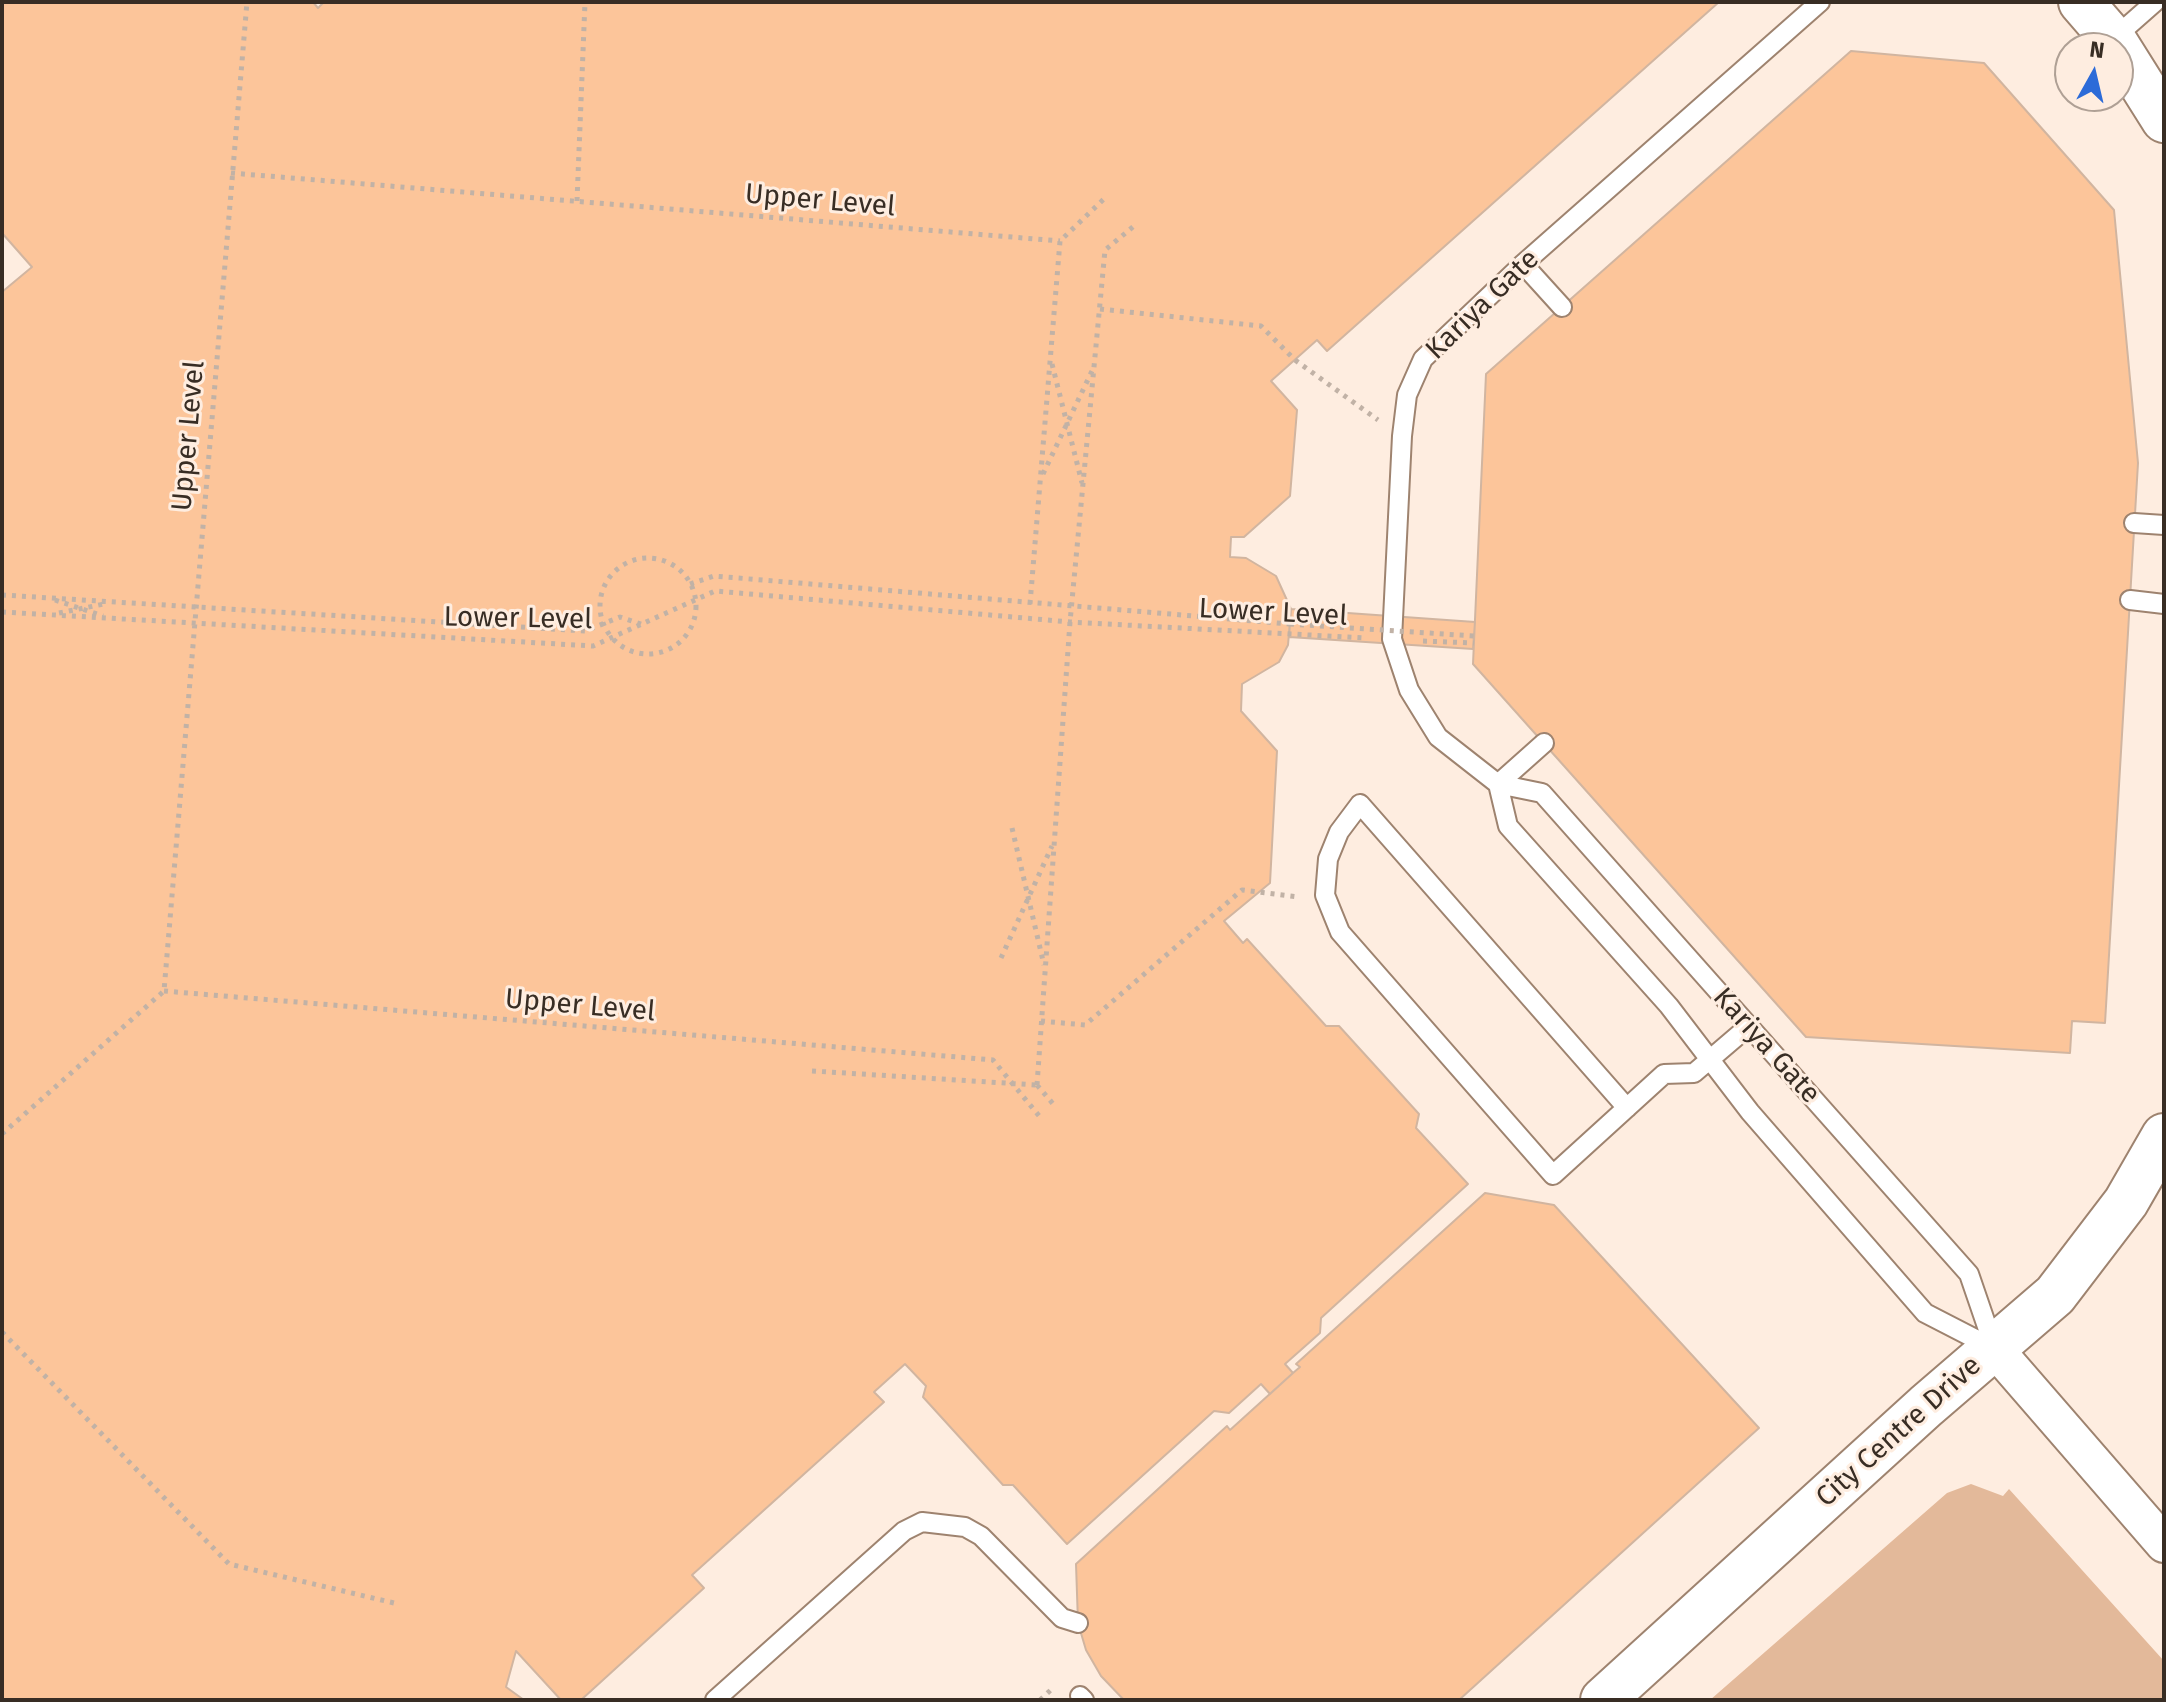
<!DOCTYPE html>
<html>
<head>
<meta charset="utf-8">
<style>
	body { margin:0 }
	#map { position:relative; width:2166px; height:1702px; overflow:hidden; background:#feede0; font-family:"Fira Sans",sans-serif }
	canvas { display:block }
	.frame { position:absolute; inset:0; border:4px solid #382d24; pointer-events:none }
	.north { position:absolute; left:2054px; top:32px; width:80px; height:80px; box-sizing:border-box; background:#feede0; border:2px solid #afa095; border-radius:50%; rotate:8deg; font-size:22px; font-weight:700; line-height:32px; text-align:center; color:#382d24 }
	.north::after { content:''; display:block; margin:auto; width:28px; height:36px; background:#2c6bd8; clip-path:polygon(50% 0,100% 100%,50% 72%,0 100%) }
</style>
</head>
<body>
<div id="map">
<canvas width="2166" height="1702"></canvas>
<div class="frame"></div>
<div class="north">N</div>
</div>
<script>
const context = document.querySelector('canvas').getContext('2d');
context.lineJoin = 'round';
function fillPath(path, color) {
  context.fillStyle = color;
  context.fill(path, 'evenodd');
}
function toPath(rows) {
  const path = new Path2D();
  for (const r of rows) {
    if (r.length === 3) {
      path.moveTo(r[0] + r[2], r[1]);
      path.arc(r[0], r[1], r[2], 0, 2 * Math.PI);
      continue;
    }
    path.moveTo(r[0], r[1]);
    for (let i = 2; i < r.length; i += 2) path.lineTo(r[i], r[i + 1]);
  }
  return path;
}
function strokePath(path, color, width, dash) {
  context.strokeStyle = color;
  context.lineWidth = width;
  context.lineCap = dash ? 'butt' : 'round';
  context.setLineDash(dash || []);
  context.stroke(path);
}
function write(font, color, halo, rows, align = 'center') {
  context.font = font + ' "Fira Sans",sans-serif';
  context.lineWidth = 6;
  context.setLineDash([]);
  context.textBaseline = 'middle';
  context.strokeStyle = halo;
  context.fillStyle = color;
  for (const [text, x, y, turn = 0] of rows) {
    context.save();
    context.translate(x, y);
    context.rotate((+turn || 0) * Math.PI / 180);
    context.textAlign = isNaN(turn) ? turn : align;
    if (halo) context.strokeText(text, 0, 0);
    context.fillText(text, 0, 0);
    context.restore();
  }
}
fillPath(toPath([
	[1971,1484,2003,1496,2009,1489,2164,1661,2164,1700,1710,1700,1947,1493]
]), '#e3b99a');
const building = toPath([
	[2,2,313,2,318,8,324,2,1719,2,1327,351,1317,340,1271,381,1297,410,1290,496,1244,537,1231,537,1230,557,1246,558,1276,576,1291,609,1288,645,1279,662,1242,684,1241,711,1277,751,1270,883,1224,921,1243,943,1247,939,1326,1026,1339,1026,1419,1114,1416,1128,1468,1184,1321,1318,1320,1333,1285,1364,1293,1373,1270,1394,1261,1384,1229,1413,1214,1411,1067,1544,1013,1485,1003,1485,923,1397,926,1386,905,1364,874,1392,884,1402,692,1575,704,1588,581,1700,561,1700,516,1651,506,1687,524,1700,2,1700,2,292,32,267,2,233,2,2],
	[1851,51,1984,63,2114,210,2138,463,2105,1023,2072,1021,2070,1053,1806,1037,1473,664,1486,374,1851,51],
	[1291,609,1475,622,1473,649,1289,637,1291,609],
	[1485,1193,1554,1205,1759,1428,1459,1700,1124,1700,1101,1676,1086,1650,1078,1623,1076,1564,1227,1426,1230,1430,1293,1373,1300,1367,1296,1364,1485,1193]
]);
fillPath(building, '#fcc59a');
strokePath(building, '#d1b5a0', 2);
const service = toPath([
	[1820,2,1523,264,1423,359,1407,395,1402,436,1392,639,1409,690,1438,737,1498,784,1542,793,1969,1274,1994,1347],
	[2113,39,2155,2],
	[1523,264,1562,307],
	[2134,523,2164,525],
	[2130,600,2164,604],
	[1498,784,1508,826,1669,1006,1750,1112,1925,1313,1993,1348],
	[1498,784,1544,743],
	[1627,1108,1360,804,1339,832,1328,859,1325,895,1340,932,1553,1175,1664,1074,1694,1073,1749,1026],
	[1080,1696,1084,1700],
	[715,1700,904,1531,922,1522,965,1527,981,1536,1062,1618,1078,1623]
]);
const minor = toPath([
	[1994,1348,2164,1544]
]);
const tertiary = toPath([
	[2081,2,2113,39,2164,120],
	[1603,1700,1926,1406,2055,1295,2126,1202,2164,1136]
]);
strokePath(service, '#9e836f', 22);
strokePath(minor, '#9e836f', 40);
strokePath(tertiary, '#9e836f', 48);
strokePath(toPath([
	[231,173,1060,241],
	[577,201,585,2],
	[1100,309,1261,326,1295,360,1378,420],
	[1052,364,1082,483],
	[1043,474,1092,371],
	[648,606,48],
	[690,584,714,576,1290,624],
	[2,595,585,631,620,617,641,624],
	[55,600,103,616],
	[1030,604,1060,241,1107,196],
	[2,612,593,646,715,591,1070,622,1365,638],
	[59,613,104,604],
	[1423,641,1474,643],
	[1012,828,1044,965],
	[1001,958,1052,846],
	[164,991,993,1060,1040,1117],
	[1041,1021,1085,1025,1242,890,1298,897],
	[812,1071,1037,1085],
	[1037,1085,1070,622,1105,250,1134,226],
	[1037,1085,1054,1105],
	[2,1134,164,991,247,2],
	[2,1332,229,1564,394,1603],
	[1040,1700,1054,1687]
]), '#c1b2a6', 5, [4, 6]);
strokePath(service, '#fff', 18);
strokePath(minor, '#fff', 36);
strokePath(tertiary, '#fff', 44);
strokePath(toPath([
	[1290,624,1474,636]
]), '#c1b2a6', 5, [4, 6]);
write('28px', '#382d24', '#feede0', [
	["Upper Level",820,201,5],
	["Kariya Gate",1483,305,-44],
	["Upper Level",189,436,-85],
	["Lower Level",1273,613,3],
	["Lower Level",518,619,1],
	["Upper Level",580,1006,5],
	["Kariya Gate",1766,1046,48],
	["City Centre Drive",1899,1432,-42]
]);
</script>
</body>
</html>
